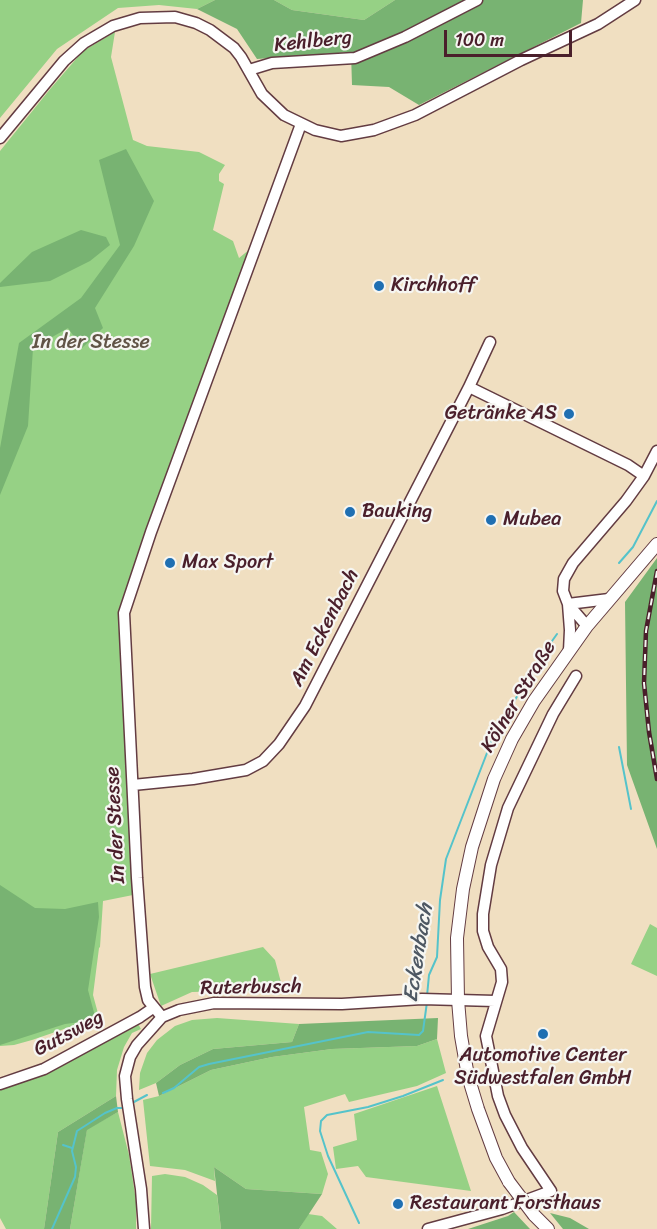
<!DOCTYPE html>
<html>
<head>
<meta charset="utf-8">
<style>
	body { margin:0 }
	#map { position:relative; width:657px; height:1229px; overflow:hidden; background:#f0dfc1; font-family:Sriracha,sans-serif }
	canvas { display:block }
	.scale { position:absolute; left:444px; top:30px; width:128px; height:27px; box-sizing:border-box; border:3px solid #4a1f2b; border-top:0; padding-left:8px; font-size:18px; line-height:21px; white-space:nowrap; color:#4a1f2b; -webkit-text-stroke:4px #f6f6f2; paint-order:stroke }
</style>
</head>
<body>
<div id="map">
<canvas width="657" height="1229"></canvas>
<div class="scale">100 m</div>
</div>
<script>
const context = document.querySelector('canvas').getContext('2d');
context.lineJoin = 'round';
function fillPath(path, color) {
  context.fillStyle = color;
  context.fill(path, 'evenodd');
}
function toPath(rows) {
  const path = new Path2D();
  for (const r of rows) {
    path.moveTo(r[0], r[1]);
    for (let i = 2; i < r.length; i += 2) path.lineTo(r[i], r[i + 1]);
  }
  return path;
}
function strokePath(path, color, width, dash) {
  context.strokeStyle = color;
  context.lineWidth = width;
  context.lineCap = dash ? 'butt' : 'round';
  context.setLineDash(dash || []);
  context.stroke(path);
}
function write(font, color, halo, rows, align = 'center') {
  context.font = font + ' Sriracha,sans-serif';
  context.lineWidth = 4.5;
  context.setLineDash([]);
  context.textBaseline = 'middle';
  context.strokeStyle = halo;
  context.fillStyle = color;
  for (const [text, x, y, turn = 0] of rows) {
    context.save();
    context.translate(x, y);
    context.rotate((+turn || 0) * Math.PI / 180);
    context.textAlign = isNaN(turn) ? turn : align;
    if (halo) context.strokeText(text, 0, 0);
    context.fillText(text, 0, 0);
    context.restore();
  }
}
fillPath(toPath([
	[0,0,215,0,197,9,159,5,118,8,57,49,0,118],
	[274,0,395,0,364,20,292,10],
	[115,32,111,57,133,140,147,146,199,152,225,165,219,174,219,181,224,184,213,230,233,241,239,258,255,245,120,614,133,895,103,901,100,947,99,948,93,995,99,1017,32,1040,14,1045,0,1046,0,151,51,88,83,51],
	[650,924,657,928,657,976,631,964],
	[263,947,275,960,283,990,192,992,161,1006,150,974],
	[217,1018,299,1024,292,1042,213,1049,180,1065,156,1083,139,1090,140,1073,147,1053,157,1040,175,1026,192,1020],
	[137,1022,141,1029,132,1033,124,1047,117,1070,116,1096,58,1132,44,1229,6,1229,0,1218,0,1089,45,1073],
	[437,1039,446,1073,417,1086,349,1102,345,1094,304,1107,310,1150,321,1152,328,1174,322,1194,246,1189,214,1167,215,1181,185,1170,150,1166,143,1100,159,1096,211,1070,272,1057,332,1049,417,1046],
	[437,1086,471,1191,366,1177,358,1166,336,1169,333,1147,357,1140,354,1114],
	[118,1112,129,1155,136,1201,136,1229,70,1229,87,1129],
	[165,1174,185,1177,203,1185,217,1195,221,1229,151,1229,152,1176],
	[308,1214,322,1216,337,1229,299,1229]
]), '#96d185');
fillPath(toPath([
	[215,0,274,0,292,10,364,20,395,0,583,0,581,23,419,105,389,87,352,85,351,52,257,59,237,29,197,9],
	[126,149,154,201,134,246,95,308,103,328,82,348,68,328,33,348,28,426,0,495,0,448,19,343,81,298,120,245,99,160],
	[81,230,106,237,110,245,90,261,50,281,0,287,0,283,32,252],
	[657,558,657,849,627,765,625,602],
	[0,885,35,908,65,909,98,902,99,917,88,990,96,1020,65,1024,0,1045],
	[438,1018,437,1039,417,1046,332,1049,272,1057,211,1070,159,1096,156,1083,180,1065,213,1049,292,1042,299,1024],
	[116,1096,118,1112,87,1130,70,1229,44,1229,58,1132],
	[214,1167,246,1189,322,1194,299,1229,221,1229],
	[514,1212,530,1229,468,1229,508,1216],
	[550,1213,570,1218,589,1229,563,1229]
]), '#78b372');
strokePath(toPath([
	[619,563,633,547,657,501],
	[619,747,631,809],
	[427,996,429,975,437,957,440,900,446,859,492,740,535,665,557,634],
	[163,1093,174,1088,199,1067,209,1064,368,1032,419,1035,423,1031,427,1002],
	[132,1103,147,1095],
	[63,1145,72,1148],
	[359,1223,328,1156,320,1131,321,1121,327,1115,368,1107,403,1096,443,1080],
	[52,1229,75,1177,76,1167,72,1151,77,1131,105,1113,117,1108,125,1108]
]), '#55c3ca', 2);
const minor = toPath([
	[249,70,272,63,355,58,405,37,477,0],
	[0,138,64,61,84,43,113,26,140,18,175,17,196,23,210,30,234,48,241,57,262,94,284,115,315,130,341,136,374,130,415,115,521,60,598,24,635,0],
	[490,342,469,387,628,465,644,476],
	[568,604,570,630,569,651],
	[568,604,609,599],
	[587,626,568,604,563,591,564,579,573,563,626,501,644,476,657,451],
	[133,785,193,779,246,770,263,761,279,744,305,706,469,387],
	[162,1017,148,1000,145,987,137,878,124,613,151,532,301,124],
	[0,1084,44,1069,140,1017,153,1008],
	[144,1229,141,1189,127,1099,125,1076,130,1057,137,1045,162,1017,179,1010,214,1003,342,1004,422,999,495,1001],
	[428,1229,502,1209,551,1191,522,1148,505,1115,498,1096,486,1036,502,982,501,969,488,947,483,931,483,914,491,865,508,808,553,714,576,676]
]);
const major = toPath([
	[509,1182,496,1158,478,1109,468,1076,461,1036,458,1000,457,938,463,889,472,847,494,779,512,739,534,701,587,626,657,544],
	[534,1215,548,1229]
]);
strokePath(minor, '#633c42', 13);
strokePath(major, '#633c42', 14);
strokePath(minor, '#fff', 10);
strokePath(major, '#fff', 12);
const rail = toPath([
	[657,571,646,631,644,683,649,732,657,779]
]);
strokePath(rail, '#4a1f2b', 4.5);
strokePath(rail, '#f6f6f2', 2, [7]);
const majorBridge = toPath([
	[509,1182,534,1215]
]);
strokePath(majorBridge, '#633c42', 14, []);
strokePath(majorBridge, '#fff', 12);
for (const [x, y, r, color] of [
	[379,286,6,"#1f6fb2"],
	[569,414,6,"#1f6fb2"],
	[350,512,6,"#1f6fb2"],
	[491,520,6,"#1f6fb2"],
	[170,563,6,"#1f6fb2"],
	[543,1034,6,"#1f6fb2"],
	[398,1204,6,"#1f6fb2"]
]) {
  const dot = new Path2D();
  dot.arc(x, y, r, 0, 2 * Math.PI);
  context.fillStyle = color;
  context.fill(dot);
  strokePath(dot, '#f6f6f2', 2);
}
write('20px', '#4a1f2b', '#f6f6f2', [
	["Kehlberg",313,42,-6],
	["Am Eckenbach",325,628,-63],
	["Kölner Straße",519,697,-59],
	["In der Stesse",116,825,-93],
	["Ruterbusch",251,988,-1],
	["Gutsweg",69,1034,-28]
]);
write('20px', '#4a1f2b', '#f6f6f2', [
	["Kirchhoff",391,286],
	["Getränke AS",557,414,"right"],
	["Bauking",362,512],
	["Mubea",503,520],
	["Max Sport",182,563],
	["Automotive Center",543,1056,"center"],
	["Südwestfalen GmbH",543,1079,"center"],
	["Restaurant Forsthaus",410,1204]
], 'left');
write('20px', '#615446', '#f6f6f2', [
	["In der Stesse",91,343]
]);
write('italic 21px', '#4e5863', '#f6f6f2', [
	["Eckenbach",419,953,-81]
]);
</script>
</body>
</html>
